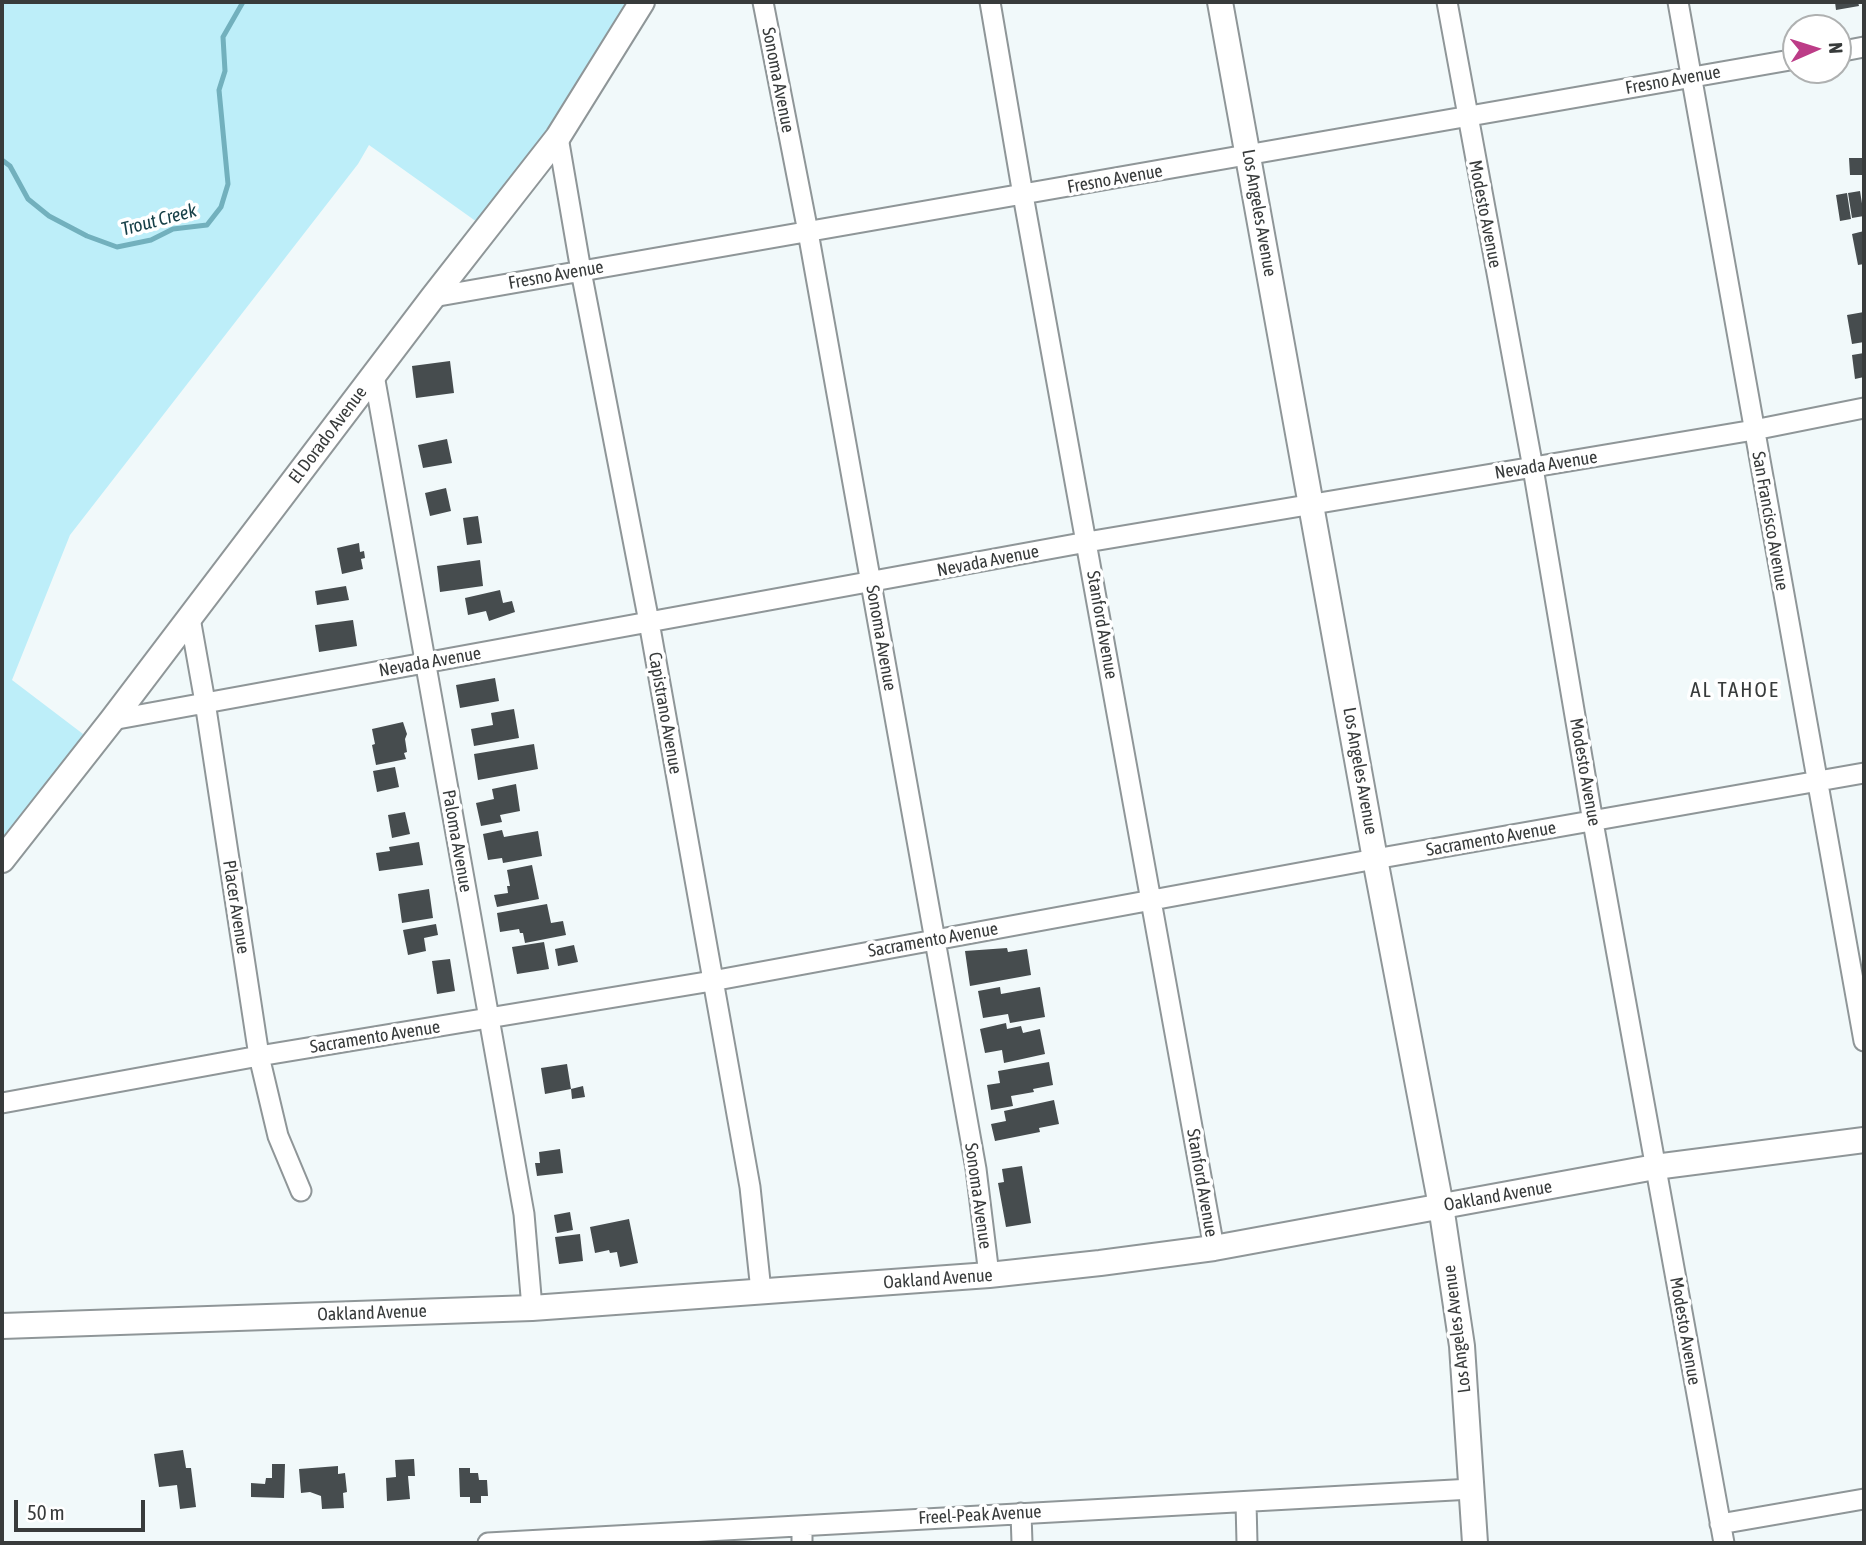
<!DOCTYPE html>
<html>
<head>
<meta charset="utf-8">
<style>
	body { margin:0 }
	#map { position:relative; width:1866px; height:1545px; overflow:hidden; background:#f1f9fa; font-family:"Asap Condensed",sans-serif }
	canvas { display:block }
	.frame { position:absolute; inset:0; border:4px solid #383b3b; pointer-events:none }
	.north { position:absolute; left:1782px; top:14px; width:70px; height:70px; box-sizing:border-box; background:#fff; border:2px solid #afb1b1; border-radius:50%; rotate:87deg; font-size:19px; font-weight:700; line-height:28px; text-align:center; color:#383b3b }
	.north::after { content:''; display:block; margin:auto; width:24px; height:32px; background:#bc3c87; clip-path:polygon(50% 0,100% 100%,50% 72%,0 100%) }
	.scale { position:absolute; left:14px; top:1500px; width:131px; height:32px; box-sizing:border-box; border:4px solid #383b3b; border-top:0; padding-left:9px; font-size:21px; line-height:24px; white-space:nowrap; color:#383b3b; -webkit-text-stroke:5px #fff; paint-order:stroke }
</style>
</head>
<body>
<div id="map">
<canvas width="1866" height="1545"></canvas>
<div class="frame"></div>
<div class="north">N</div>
<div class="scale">50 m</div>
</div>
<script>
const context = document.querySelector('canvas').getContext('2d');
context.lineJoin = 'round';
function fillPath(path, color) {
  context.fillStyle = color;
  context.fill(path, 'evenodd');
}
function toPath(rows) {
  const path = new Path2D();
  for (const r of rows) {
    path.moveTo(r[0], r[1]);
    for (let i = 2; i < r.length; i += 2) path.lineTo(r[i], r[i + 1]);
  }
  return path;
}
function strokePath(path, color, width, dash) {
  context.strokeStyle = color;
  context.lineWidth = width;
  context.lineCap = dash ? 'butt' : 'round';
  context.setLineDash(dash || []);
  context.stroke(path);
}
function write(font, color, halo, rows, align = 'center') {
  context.font = font + ' "Asap Condensed",sans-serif';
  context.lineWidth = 7;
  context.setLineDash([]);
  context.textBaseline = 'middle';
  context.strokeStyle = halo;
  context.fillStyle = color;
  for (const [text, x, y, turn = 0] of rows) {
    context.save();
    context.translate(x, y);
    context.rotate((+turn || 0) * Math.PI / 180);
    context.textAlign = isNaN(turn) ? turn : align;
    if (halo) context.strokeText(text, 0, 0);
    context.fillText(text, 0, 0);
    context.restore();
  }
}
fillPath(toPath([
	[2,2,640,2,595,69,477,222,369,145,358,164,70,535,12,680,87,737,2,847]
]), '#bdeef9');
strokePath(toPath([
	[2,160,10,166,28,199,49,216,87,236,117,247,151,240,173,229,207,225,221,207,228,184,219,90,225,71,223,37,243,2]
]), '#72b0bd', 5);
fillPath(toPath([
	[1835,2,1858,2,1859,6,1836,10],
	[1849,158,1864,158,1864,175,1850,175],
	[1860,191,1864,216,1852,218,1848,193],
	[1847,193,1851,219,1840,221,1836,195],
	[1864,231,1864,264,1858,265,1852,234],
	[1864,312,1864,342,1852,344,1847,315],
	[1864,353,1864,377,1855,379,1852,355],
	[450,361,454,393,416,398,412,366],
	[447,439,452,463,423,468,418,445],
	[446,488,451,511,430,516,425,493],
	[478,516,482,543,467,545,463,518],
	[359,543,360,552,364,551,365,558,361,559,363,569,342,574,337,548],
	[480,560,483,586,440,592,437,566],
	[346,586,349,600,317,605,315,591],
	[500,590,503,603,512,601,515,612,489,621,486,611,468,615,465,598],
	[353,620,357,646,319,652,315,625],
	[495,678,499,701,460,708,456,685],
	[514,709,519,738,474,746,471,729,493,725,491,713],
	[403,722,407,734,405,739,407,752,404,753,406,759,376,765,372,745,375,744,372,729],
	[534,744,538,769,478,780,474,754],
	[395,767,399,787,377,792,373,771],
	[516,784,520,811,500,815,502,822,481,826,476,803,494,799,492,789],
	[405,812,410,834,392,838,388,815],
	[502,830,504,837,538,831,542,856,503,863,502,858,488,860,483,834],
	[419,842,423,865,379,871,376,853,390,851,389,847],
	[532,865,539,899,497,907,494,895,508,893,507,886,510,886,507,870],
	[429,889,433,918,402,923,398,894],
	[547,904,551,923,563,921,566,935,525,943,523,933,520,933,519,929,500,932,497,913],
	[436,924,438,935,424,938,426,951,408,955,403,930],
	[544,942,549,969,517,974,512,947],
	[574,945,578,962,558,966,555,949],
	[1007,948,1008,952,1027,949,1031,975,970,986,965,951],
	[450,959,455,991,437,994,432,961],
	[1000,987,1001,994,1040,987,1045,1017,1010,1023,1008,1014,983,1018,978,991],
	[1006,1023,1007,1029,1021,1026,1023,1033,1040,1029,1045,1054,1004,1063,1002,1050,985,1053,980,1029],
	[1049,1062,1053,1085,1033,1089,1034,1092,1011,1096,1013,1106,991,1110,987,1085,1000,1083,998,1071],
	[567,1064,571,1089,583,1086,585,1097,572,1099,571,1089,545,1094,541,1068],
	[1054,1100,1059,1124,1039,1128,1040,1132,995,1141,991,1124,1006,1121,1004,1111],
	[560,1149,563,1173,537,1176,535,1163,540,1163,539,1152],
	[1022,1166,1031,1223,1006,1227,998,1183,1004,1182,1002,1169],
	[570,1212,573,1230,557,1233,554,1215],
	[629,1219,638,1263,620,1267,617,1252,610,1253,609,1250,595,1253,590,1227],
	[580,1234,583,1261,559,1264,555,1237],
	[183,1450,186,1468,191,1468,196,1507,180,1509,177,1485,159,1487,154,1454],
	[414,1459,415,1476,408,1476,410,1499,387,1501,386,1478,396,1477,395,1460],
	[272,1464,285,1464,284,1498,251,1497,251,1483,265,1484,266,1478,272,1478],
	[338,1466,338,1474,345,1473,347,1492,343,1493,344,1508,322,1509,321,1496,310,1492,301,1493,299,1469],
	[459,1468,470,1468,470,1473,478,1473,479,1480,487,1480,488,1496,481,1496,481,1503,470,1503,470,1497,460,1497]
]), '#464c4e');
const minor = toPath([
	[763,2,808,232,976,1169,989,1275],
	[990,2,1023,195,1214,1248],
	[1447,2,1533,468,1593,822,1724,1543],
	[1678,2,1864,1041],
	[1838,52,1864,47],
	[558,137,581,271,649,622,750,1187,761,1291],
	[433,297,1796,59],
	[374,375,524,1214,532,1308],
	[190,618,205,702,259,1056,278,1136,301,1191],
	[112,720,1087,542,1754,430,1864,408],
	[2,1103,259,1056,712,981,1375,859,1864,773],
	[1246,1502,1247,1543],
	[1021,1513,1022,1543],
	[1720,1524,1864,1499],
	[802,1526,802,1543],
	[488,1543,1472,1489]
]);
const tertiary = toPath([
	[1220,2,1375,859,1441,1206,1462,1346,1475,1543],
	[2,860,112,720,433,297,558,137,642,2],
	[2,1326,532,1308,989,1275,1100,1263,1214,1248,1655,1167,1864,1140]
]);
strokePath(minor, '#8f9698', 23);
strokePath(tertiary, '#8f9698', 28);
strokePath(minor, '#fff', 19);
strokePath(tertiary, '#fff', 24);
write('18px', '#383b3b', '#fff', [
	["Sonoma Avenue",778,80,79],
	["Fresno Avenue",1673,80,-10],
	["Fresno Avenue",1115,179,-10],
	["Los Angeles Avenue",1259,213,80],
	["Modesto Avenue",1485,214,79],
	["Fresno Avenue",556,275,-10],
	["El Dorado Avenue",328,435,-53],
	["Nevada Avenue",1546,465,-9],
	["San Francisco Avenue",1770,521,80],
	["Nevada Avenue",988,561,-11],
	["Stanford Avenue",1102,625,80],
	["Sonoma Avenue",881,638,80],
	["Nevada Avenue",430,662,-10],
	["Capistrano Avenue",665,713,80],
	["Los Angeles Avenue",1360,771,80],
	["Modesto Avenue",1585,772,80],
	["Sacramento Avenue",1491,839,-10],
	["Paloma Avenue",457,841,80],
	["Placer Avenue",236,907,81],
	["Sacramento Avenue",933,940,-10],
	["Sacramento Avenue",375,1037,-9],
	["Stanford Avenue",1202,1183,80],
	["Sonoma Avenue",978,1196,82],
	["Oakland Avenue",1498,1196,-10],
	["Oakland Avenue",938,1279,-4],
	["Oakland Avenue",372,1313,-2],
	["Los Angeles Avenue",1457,1329,-97],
	["Modesto Avenue",1685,1331,80],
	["Freel-Peak Avenue",980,1515,-3]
]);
write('italic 19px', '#143e46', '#fff', [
	["Trout Creek",159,220,-15]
]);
context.letterSpacing = '2px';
write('21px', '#383b3b', '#fff', [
	["AL TAHOE",1735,690]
]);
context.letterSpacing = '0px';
</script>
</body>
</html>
